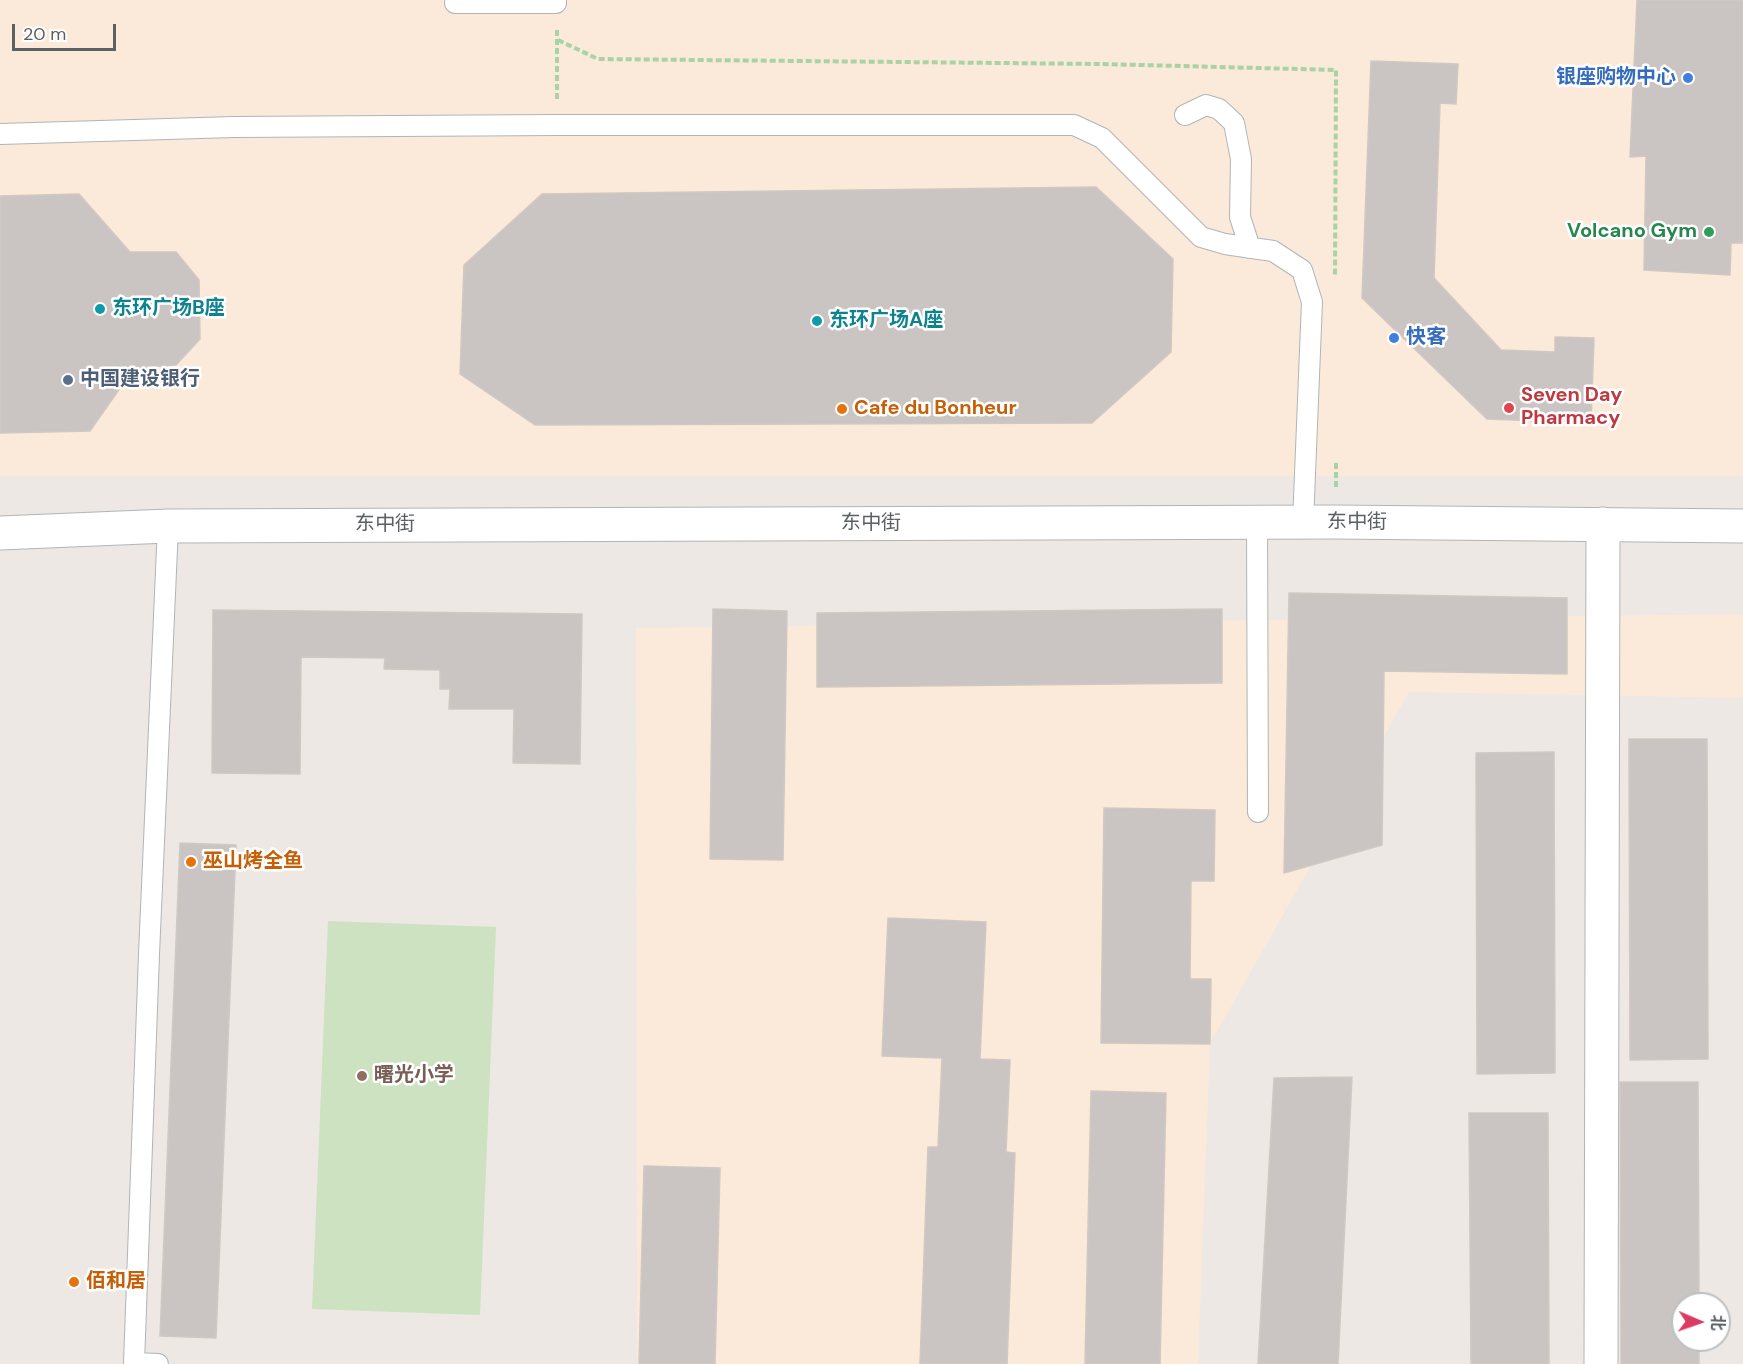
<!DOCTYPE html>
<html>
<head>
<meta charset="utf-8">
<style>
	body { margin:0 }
	#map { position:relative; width:1743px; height:1364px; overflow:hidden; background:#ede8e3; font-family:"DM Sans","Noto Sans SC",sans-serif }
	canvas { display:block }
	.north { position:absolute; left:1671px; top:1292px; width:60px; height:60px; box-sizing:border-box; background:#fff; border:2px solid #bdc0c1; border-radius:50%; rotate:92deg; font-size:16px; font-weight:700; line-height:24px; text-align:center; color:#5b6163 }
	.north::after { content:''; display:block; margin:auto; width:21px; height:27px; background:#db3b61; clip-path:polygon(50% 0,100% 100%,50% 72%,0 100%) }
	.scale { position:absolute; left:12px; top:24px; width:104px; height:27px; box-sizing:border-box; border:3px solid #5b6163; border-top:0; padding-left:8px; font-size:18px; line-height:21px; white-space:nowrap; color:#5b6163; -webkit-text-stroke:4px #fff; paint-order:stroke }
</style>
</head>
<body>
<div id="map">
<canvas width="1743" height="1364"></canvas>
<div class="north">北</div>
<div class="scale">20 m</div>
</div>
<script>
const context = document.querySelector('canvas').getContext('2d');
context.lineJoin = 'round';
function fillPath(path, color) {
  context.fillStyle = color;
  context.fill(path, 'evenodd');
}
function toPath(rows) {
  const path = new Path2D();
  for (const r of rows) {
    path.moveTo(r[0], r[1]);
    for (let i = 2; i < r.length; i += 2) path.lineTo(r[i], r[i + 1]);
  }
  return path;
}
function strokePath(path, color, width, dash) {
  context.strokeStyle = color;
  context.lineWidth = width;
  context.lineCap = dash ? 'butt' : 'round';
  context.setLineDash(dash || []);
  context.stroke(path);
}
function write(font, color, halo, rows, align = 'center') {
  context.font = font + ' "DM Sans","Noto Sans SC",sans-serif';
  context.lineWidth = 5;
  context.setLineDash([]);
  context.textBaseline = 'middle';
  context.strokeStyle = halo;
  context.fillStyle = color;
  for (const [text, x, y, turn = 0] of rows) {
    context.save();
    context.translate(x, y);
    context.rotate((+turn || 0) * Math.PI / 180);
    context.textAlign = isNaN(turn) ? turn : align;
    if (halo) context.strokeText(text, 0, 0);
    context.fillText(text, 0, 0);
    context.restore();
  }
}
fillPath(toPath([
	[0,0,1743,0,1743,476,0,476],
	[1743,614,1743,698,1409,692,1210,1044,1198,1364,637,1364,636,628]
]), '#fbe9da');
fillPath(toPath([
	[328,921,496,927,480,1315,312,1309]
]), '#cce2c1');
const building = toPath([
	[1637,0,1743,0,1743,243,1731,243,1730,275,1644,270,1646,156,1630,157,1637,0],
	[1371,61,1458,64,1456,104,1440,103,1434,278,1501,350,1555,352,1555,337,1594,338,1591,423,1487,419,1362,298,1371,61],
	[1096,187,1173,259,1171,352,1092,423,535,425,460,374,464,265,542,194,1096,187],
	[79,194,130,252,176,252,199,280,200,339,176,365,134,368,90,431,0,433,0,196,79,194],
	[1289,593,1567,598,1567,674,1384,671,1382,845,1284,873,1289,593],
	[713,609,787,611,783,860,710,859,713,609],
	[1222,609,1222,683,817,687,817,613,1222,609],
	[213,610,582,614,580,764,513,763,514,709,449,709,450,689,440,689,440,670,384,669,385,658,301,657,300,774,212,773,213,610],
	[1629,739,1707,739,1708,1059,1630,1060,1629,739],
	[1554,752,1555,1073,1477,1074,1476,753,1554,752],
	[1104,808,1215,810,1214,881,1191,881,1190,979,1211,979,1210,1044,1101,1043,1104,808],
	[180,843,236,845,216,1338,160,1336,180,843],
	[888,918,986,922,980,1059,1010,1060,1006,1152,1015,1153,1007,1364,920,1364,928,1147,938,1147,942,1058,882,1056,888,918],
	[1352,1077,1338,1364,1258,1364,1274,1078,1352,1077],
	[1620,1082,1698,1082,1699,1304,1683,1304,1683,1340,1699,1340,1699,1364,1621,1364,1620,1082],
	[1091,1091,1166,1093,1160,1364,1085,1364,1091,1091],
	[1469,1113,1548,1113,1549,1364,1471,1364,1469,1113],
	[644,1166,720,1168,715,1364,639,1364,644,1166]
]);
fillPath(building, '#cac5c2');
strokePath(building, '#d1c8c2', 1.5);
const lane = toPath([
	[455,3,556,3,556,0],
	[1185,115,1206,105,1219,109,1234,123,1241,159,1240,217,1250,248],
	[0,134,234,127,557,125,1074,125,1102,138,1201,237,1225,244,1273,251,1302,270,1312,302,1303,523],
	[1257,523,1258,812],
	[158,1364,134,1363,149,954,168,526]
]);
const street = toPath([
	[1601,1364,1603,524]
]);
const secondary = toPath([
	[0,533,168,526,1335,522,1743,526]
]);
strokePath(lane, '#b1b5b7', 22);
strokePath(street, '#b1b5b7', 35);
strokePath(secondary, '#b0b5b7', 35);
strokePath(toPath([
	[558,40,598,59,1102,64,1336,70,1335,277],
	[557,99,557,28],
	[1336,487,1336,462]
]), '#a8d3a6', 4, [6, 3]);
strokePath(lane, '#fff', 20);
strokePath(street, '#fff', 33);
strokePath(secondary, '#fff', 33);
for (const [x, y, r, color] of [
	[1688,78,6,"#3f7fe0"],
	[1709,232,6,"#2e9e5b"],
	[100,309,6,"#0f9aa8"],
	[817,321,6,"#0f9aa8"],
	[1394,338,6,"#3f7fe0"],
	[68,380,6,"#5c6f8a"],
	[1509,408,6,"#e0444e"],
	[842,409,6,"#e8710a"],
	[191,862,6,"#e8710a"],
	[362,1076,6,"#8d6e63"],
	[74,1282,6,"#e8710a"]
]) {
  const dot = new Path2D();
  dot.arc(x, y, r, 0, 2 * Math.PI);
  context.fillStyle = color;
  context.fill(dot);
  strokePath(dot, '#fff', 2);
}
write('bold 20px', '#366cbe', '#fff', [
	["银座购物中心",1676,78],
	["快客",1406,338,"left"]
], 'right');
write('bold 20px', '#27864d', '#fff', [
	["Volcano Gym",1697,232]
], 'right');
write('bold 20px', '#0d838f', '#fff', [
	["东环广场B座",112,309],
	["东环广场A座",829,321]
], 'left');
write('bold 20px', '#4e5e75', '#fff', [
	["中国建设银行",80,380]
], 'left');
write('bold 20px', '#be3a42', '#fff', [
	["Seven Day",1521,396],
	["Pharmacy",1521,419]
], 'left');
write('bold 20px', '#c56008', '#fff', [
	["Cafe du Bonheur",854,409],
	["巫山烤全鱼",203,862],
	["佰和居",86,1282]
], 'left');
write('20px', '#5b6163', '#fff', [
	["东中街",1357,523],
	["东中街",871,524],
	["东中街",385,525]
]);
write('bold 20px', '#785e54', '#fff', [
	["曙光小学",374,1076]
], 'left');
</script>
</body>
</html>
